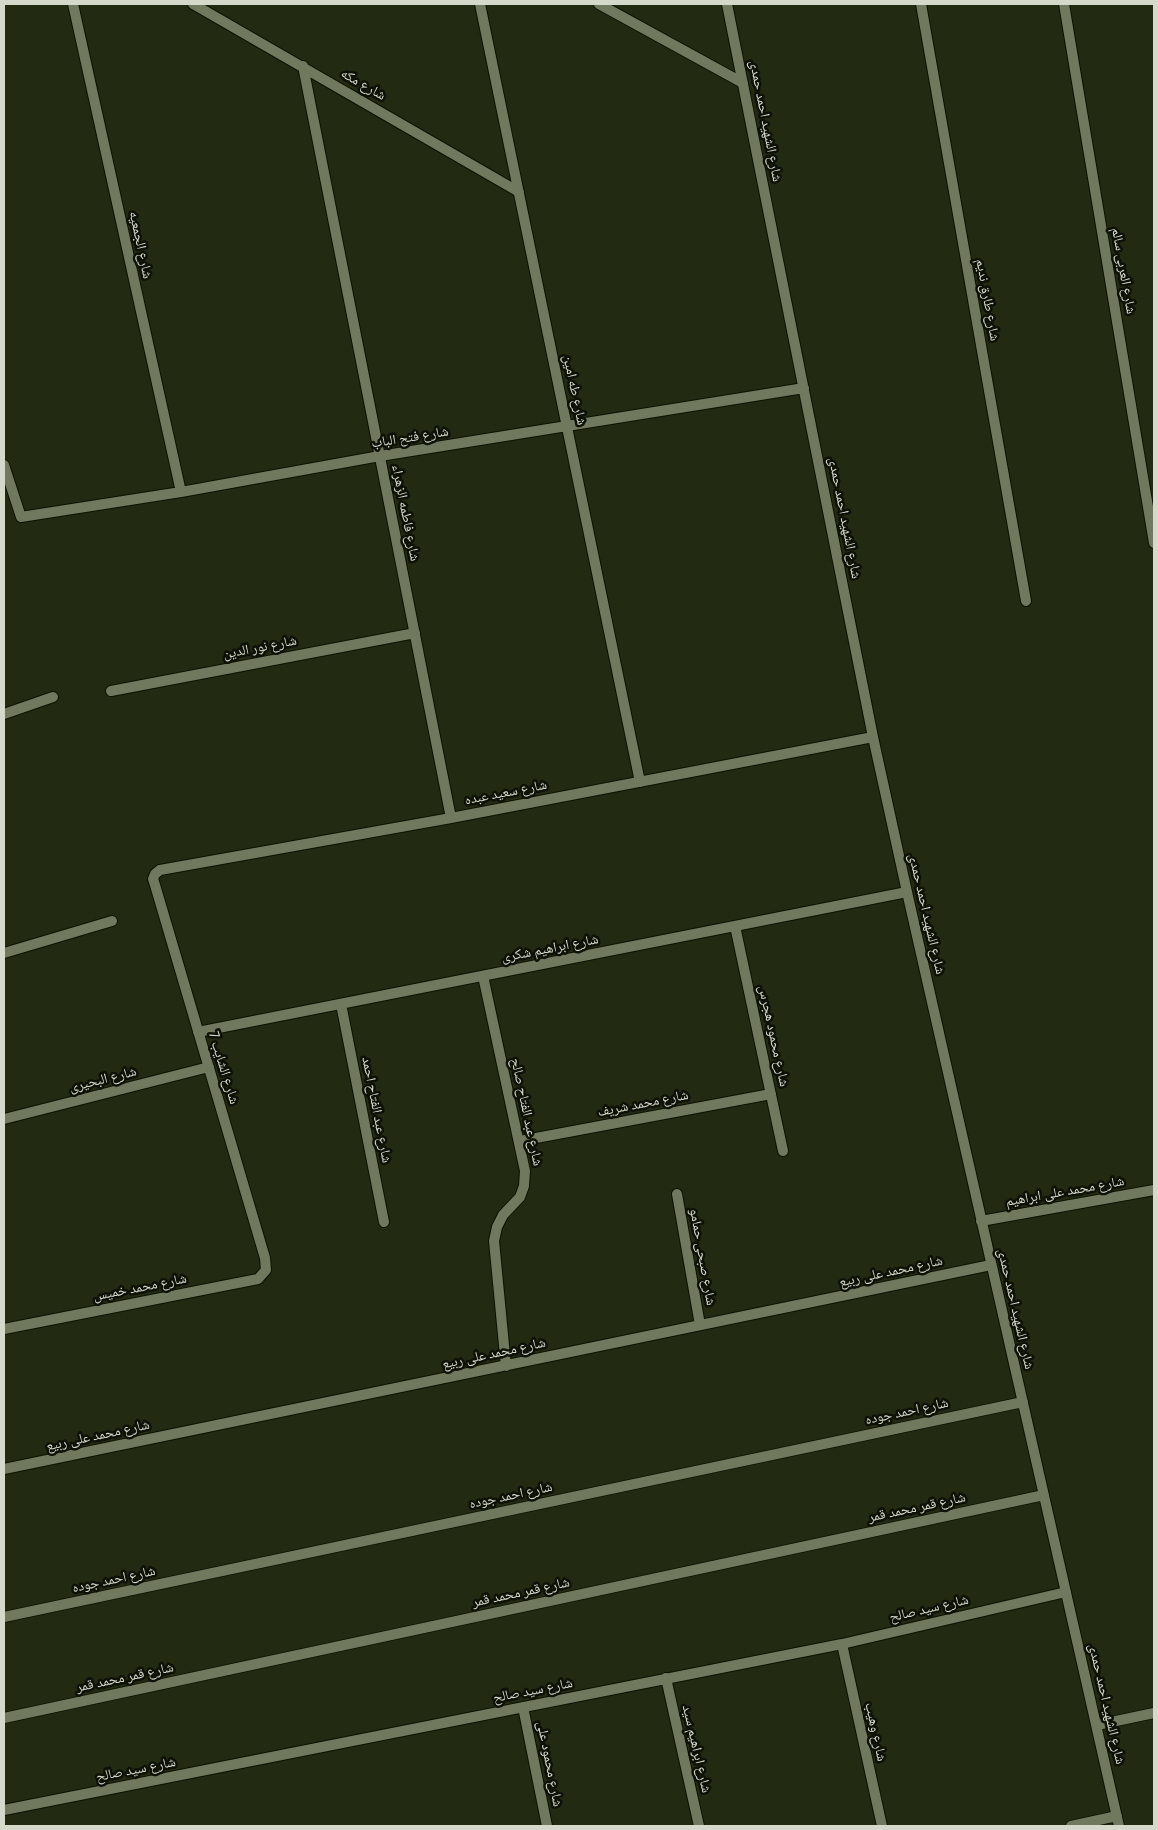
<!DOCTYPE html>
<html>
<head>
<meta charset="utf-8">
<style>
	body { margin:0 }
	#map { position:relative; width:1158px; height:1830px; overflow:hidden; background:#232a12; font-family:"Roboto Condensed",sans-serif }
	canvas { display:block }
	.frame { position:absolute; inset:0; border:5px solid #d4d9ca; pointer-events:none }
</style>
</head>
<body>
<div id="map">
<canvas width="1158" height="1830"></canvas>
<div class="frame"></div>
</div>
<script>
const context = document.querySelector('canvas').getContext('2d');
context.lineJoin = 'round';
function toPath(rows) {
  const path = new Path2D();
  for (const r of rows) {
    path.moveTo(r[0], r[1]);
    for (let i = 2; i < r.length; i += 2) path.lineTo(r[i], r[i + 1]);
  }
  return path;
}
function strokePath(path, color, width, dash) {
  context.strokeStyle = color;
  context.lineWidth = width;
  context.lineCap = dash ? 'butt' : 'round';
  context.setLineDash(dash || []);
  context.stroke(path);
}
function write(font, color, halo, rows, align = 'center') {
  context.font = font + ' "Roboto Condensed","Noto Naskh Arabic",sans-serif';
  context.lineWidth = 5;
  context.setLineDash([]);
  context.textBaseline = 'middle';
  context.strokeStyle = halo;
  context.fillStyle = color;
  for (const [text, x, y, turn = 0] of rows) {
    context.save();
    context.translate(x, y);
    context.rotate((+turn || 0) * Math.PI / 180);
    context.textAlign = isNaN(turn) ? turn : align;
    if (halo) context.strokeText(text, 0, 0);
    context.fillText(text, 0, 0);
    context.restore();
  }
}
const lane = toPath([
	[4,714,53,697]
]);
const street = toPath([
	[73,4,181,492],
	[193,4,519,192],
	[480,4,640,782],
	[599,4,743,83],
	[727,4,873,737,907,892,1119,1826],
	[921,4,1026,601],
	[1064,4,1154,543],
	[303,66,451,818],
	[4,465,21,517,181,492,380,456,804,388],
	[111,691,415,633],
	[735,926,783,1151],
	[4,953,112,921],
	[483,976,525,1171,524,1186,520,1197,503,1215,497,1227,494,1241,506,1366],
	[341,1004,384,1222],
	[198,1032,907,892],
	[4,1119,209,1067],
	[520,1141,771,1094],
	[677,1194,700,1325],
	[981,1221,1154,1190],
	[4,1329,258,1279,266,1270,265,1258,155,885,153,879,155,874,160,870,451,818,873,737],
	[4,1469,991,1265],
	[4,1617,1023,1402],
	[842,1644,882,1826],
	[666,1678,699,1826],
	[523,1707,547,1826],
	[4,1718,1044,1495],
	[1097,1725,1154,1713],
	[4,1810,842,1644,1066,1592],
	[1071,1826,1117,1816]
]);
strokePath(lane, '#0c1200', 12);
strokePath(street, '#0c1200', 12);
strokePath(lane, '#70785e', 10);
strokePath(street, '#70785e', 10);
write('14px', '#d4d9ca', '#0e1107', [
	["شارع مكه",363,85,30],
	["شارع الشهيد احمد حمدى",765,121,79],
	["شارع الجمعيه",140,245,78],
	["شارع العربى سالم",1123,271,80],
	["شارع طارق نديم",987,300,80],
	["شارع طه امين",574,390,78],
	["شارع فتح الباب",410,438,-9],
	["شارع فاطمه الزهراء",405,513,79],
	["شارع الشهيد احمد حمدى",844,518,79],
	["شارع نور الدين",260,648,-11],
	["شارع سعيد عبده",506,793,-11],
	["شارع الشهيد احمد حمدى",926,914,77],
	["شارع ابراهيم شكرى",550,949,-11],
	["شارع محمود هجرس",773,1036,78],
	["شارع الشايب 7",223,1068,73],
	["شارع البحيرى",103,1080,-14],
	["شارع محمد شريف",643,1104,-11],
	["شارع عبد الفتاح احمد",376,1110,79],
	["شارع عبد الفتاح صالح",526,1112,78],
	["شارع محمد على ابراهيم",1065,1192,-10],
	["شارع صبحى حمامو",702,1257,80],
	["شارع محمد على ربيع",891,1272,-12],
	["شارع محمد خميس",140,1288,-11],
	["شارع الشهيد احمد حمدى",1015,1309,77],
	["شارع محمد على ربيع",494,1354,-12],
	["شارع احمد جوده",907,1412,-12],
	["شارع محمد على ربيع",98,1436,-12],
	["شارع احمد جوده",511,1496,-12],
	["شارع قمر محمد قمر",917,1508,-12],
	["شارع احمد جوده",114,1580,-12],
	["شارع قمر محمد قمر",521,1593,-12],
	["شارع سيد صالح",929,1609,-13],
	["شارع قمر محمد قمر",125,1678,-12],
	["شارع سيد صالح",533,1691,-11],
	["شارع الشهيد احمد حمدى",1106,1704,77],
	["شارع وهيب",875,1732,78],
	["شارع ابراهيم سيد",696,1749,77],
	["شارع محمود على",549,1764,79],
	["شارع سيد صالح",136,1770,-11]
]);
</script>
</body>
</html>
